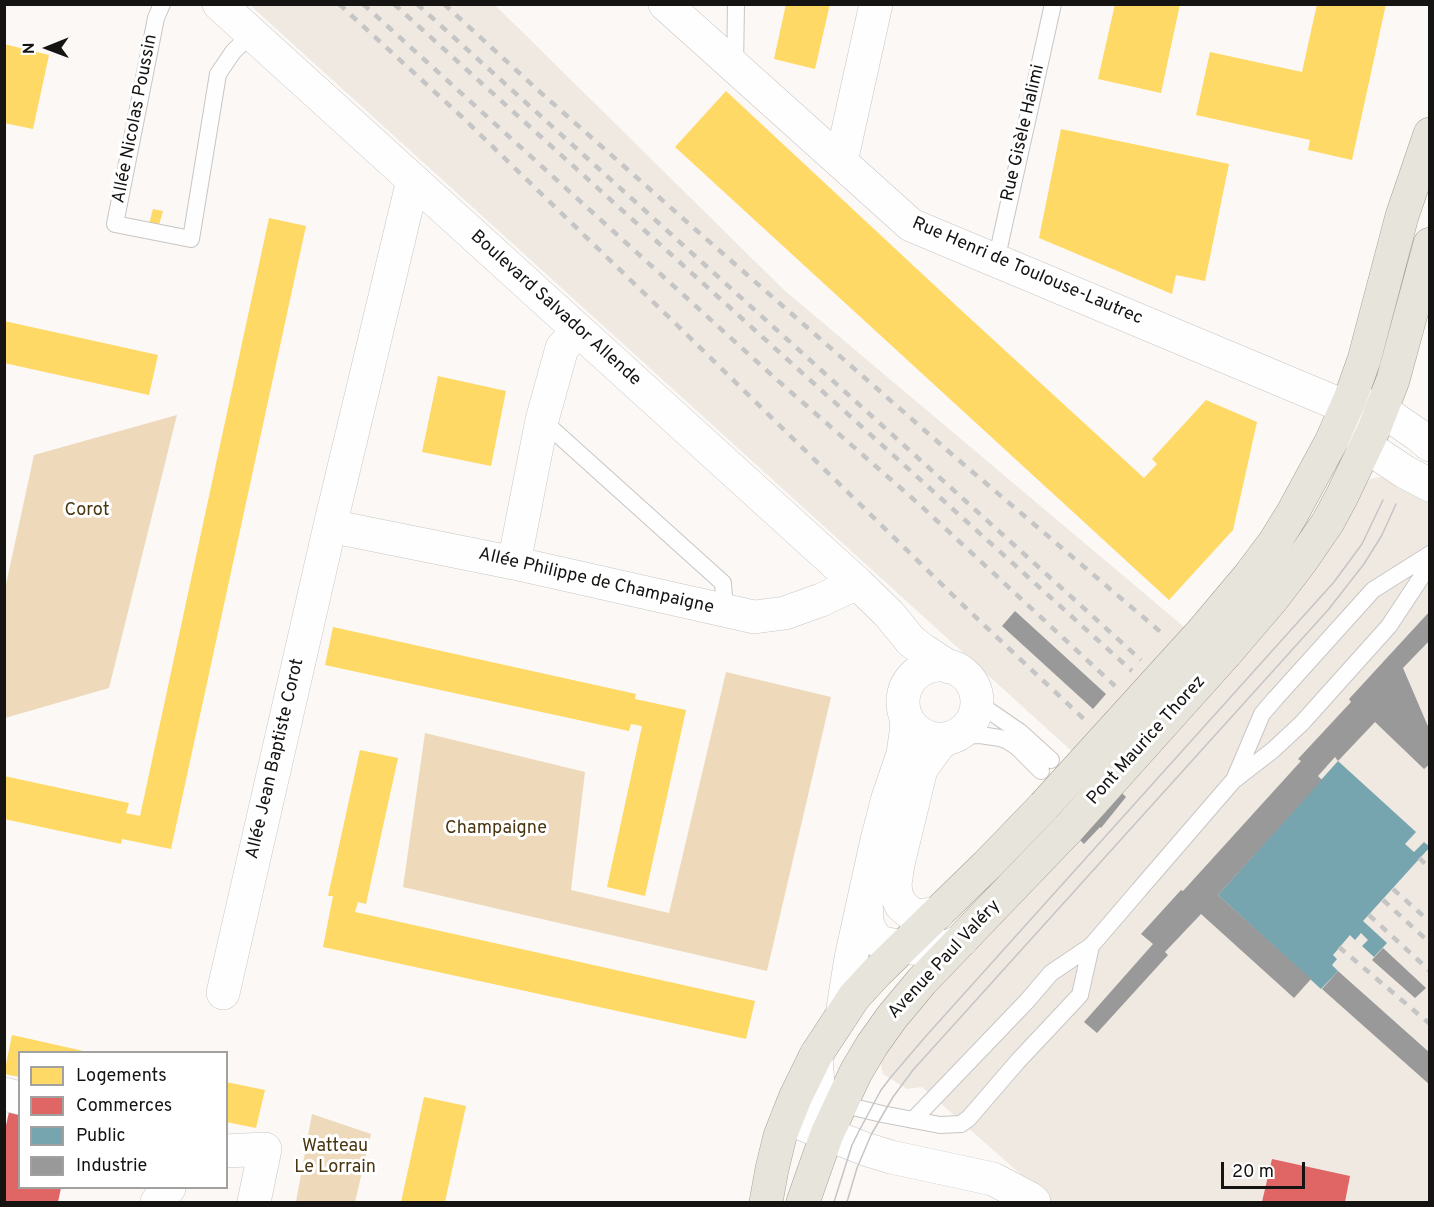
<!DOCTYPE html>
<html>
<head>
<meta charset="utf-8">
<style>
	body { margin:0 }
	#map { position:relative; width:1434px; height:1207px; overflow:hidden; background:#fbf8f5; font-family:Overpass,sans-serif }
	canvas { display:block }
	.frame { position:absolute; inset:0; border:6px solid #151412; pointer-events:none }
	.legend { position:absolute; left:18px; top:1051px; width:210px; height:138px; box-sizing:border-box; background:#fff; border:2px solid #a1a1a0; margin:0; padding:8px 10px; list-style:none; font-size:18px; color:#151412 }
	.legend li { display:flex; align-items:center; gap:12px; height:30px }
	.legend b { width:30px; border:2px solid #a1a1a0 }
	.north { position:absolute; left:18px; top:18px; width:60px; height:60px; -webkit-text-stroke:4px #fff; paint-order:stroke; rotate:269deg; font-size:16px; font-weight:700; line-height:24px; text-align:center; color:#151412 }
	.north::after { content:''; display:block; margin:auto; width:21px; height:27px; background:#151412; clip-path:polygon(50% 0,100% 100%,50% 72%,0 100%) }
	.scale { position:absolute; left:1221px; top:1162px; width:84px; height:27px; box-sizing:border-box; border:3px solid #151412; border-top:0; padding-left:8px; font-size:18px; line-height:21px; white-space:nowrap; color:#151412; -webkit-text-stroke:4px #fff; paint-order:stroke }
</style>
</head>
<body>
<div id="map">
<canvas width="1434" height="1207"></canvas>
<div class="frame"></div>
<ul class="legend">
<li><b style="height:16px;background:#ffd966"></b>Logements</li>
<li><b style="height:16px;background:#e06666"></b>Commerces</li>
<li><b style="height:16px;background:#76a5af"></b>Public</li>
<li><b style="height:16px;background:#999"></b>Industrie</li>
</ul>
<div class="north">N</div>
<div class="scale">20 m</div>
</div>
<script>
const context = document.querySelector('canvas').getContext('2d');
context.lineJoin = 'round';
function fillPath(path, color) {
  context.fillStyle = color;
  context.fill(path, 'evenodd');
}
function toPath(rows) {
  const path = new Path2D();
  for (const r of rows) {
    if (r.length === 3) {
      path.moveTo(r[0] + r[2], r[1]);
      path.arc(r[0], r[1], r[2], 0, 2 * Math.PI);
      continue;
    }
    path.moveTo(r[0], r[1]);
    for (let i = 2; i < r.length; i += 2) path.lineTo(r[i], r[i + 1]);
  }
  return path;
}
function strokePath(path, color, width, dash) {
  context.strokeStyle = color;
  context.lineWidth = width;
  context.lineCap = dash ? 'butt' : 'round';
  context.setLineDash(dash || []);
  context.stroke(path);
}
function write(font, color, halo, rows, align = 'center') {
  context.font = font + ' Overpass,sans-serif';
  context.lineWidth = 6;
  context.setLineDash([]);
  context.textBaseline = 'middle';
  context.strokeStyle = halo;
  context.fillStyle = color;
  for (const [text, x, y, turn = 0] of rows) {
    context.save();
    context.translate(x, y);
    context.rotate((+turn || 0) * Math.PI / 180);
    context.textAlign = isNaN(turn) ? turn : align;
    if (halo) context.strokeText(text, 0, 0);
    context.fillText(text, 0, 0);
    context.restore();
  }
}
fillPath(toPath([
	[250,5,495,5,784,290,1234,669,1361,488,1370,479,1386,476,1429,496,1429,1202,1052,1202,922,1087,907,1089,883,1074,879,1057,1110,786]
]), '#efe9e2');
fillPath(toPath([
	[177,415,109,688,5,718,5,589,34,455],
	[726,672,831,697,767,971,403,887,425,733,585,772,571,890,669,913],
	[312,1114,371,1134,355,1202,296,1202]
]), '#eedabb');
fillPath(toPath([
	[786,4,830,4,815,69,774,59],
	[1115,4,1180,4,1161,93,1098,79],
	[1317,4,1386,4,1352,160,1308,150,1310,140,1196,115,1210,52,1302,72],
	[4,44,49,55,33,129,4,123],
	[726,91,962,311,1144,478,1157,464,1152,459,1206,400,1257,422,1233,530,1169,600,675,147],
	[1061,129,1229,164,1205,281,1176,275,1172,294,1039,238],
	[153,209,163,211,159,225,149,224],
	[269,218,306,226,171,849,122,839,121,844,4,819,4,776,129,803,126,813,140,816],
	[4,321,158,355,149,395,4,363],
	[438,376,506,391,491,466,422,452],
	[333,627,636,694,635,699,686,710,645,896,607,887,642,726,631,724,629,731,325,665],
	[360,750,398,758,366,904,358,902,355,912,755,1001,746,1039,323,947,333,896,328,896],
	[12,1035,88,1052,20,1052,20,1077,4,1074],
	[226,1082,265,1090,256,1128,226,1122],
	[424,1097,466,1106,445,1202,401,1202]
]), '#ffd966');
fillPath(toPath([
	[9,1112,20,1114,20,1188,61,1188,58,1202,4,1202,4,1134],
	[1272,1159,1350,1176,1345,1202,1262,1202]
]), '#e06666');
fillPath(toPath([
	[1338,761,1416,832,1405,844,1414,852,1424,842,1430,847,1363,921,1387,943,1374,957,1362,946,1368,940,1361,933,1355,940,1350,935,1333,955,1337,959,1332,965,1338,971,1321,989,1218,895]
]), '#76a5af');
fillPath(toPath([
	[1015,611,1106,694,1093,709,1002,626],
	[1430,611,1430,640,1403,668,1430,731,1430,764,1424,769,1375,722,1338,761,1335,757,1318,776,1322,780,1218,895,1311,979,1294,998,1201,914,1165,952,1168,955,1097,1033,1084,1022,1153,944,1141,934,1181,890,1183,891,1301,761,1298,759,1351,702,1349,699],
	[1120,791,1126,797,1101,828,1100,827,1084,844,1078,838],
	[1383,948,1426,988,1415,998,1372,960],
	[1338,971,1430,1053,1430,1085,1322,989]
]), '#999');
const service = toPath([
	[162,4,156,18,115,224,191,239,218,74,233,52,251,34],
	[735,67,736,4],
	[996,261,1053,4],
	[542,420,723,583,725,611],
	[974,689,981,703,988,710,1020,732,1051,760],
	[1274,700,1373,590,1430,554],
	[1302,723,1389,626,1430,564],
	[956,736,980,735,1000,738,1008,741,1017,747,1041,771],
	[837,1103,882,1114,940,1125,961,1124,969,1118,1018,1061,1080,995,1091,946],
	[913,1120,1027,1001,1051,973,1091,946,1139,890]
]);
const minor = toPath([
	[219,4,857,583,889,614,911,641,923,650,949,667],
	[665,4,911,225,1346,407,1353,413,1358,435,1366,446,1405,472,1430,485],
	[841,162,876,4],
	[1354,400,1389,415,1418,435,1430,445],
	[330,526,514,563,754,617,785,613,821,600,857,583],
	[514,563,542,420,562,348,578,330],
	[940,702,37],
	[866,901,867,921,869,928,875,938,882,943,903,947,923,949,950,946,962,940],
	[938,913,918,916,909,912,901,905,896,894,895,884,898,864,921,769,939,744,948,738],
	[223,993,330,526,413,180],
	[842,1015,851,958,877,840,888,798,903,754,906,733,907,718],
	[816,1055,819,1102,827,1134],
	[4,1094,20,1098],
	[787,1118,865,1149,891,1157,993,1179,1029,1198,1034,1202],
	[226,1151,265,1149,254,1202],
	[157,1202,169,1188]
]);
const primary = toPath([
	[1203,631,1250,575,1274,543,1292,514,1331,442,1350,399,1364,360,1402,216,1430,134],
	[1226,653,1273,598,1302,560,1328,522,1342,496,1374,429,1393,380,1430,244],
	[766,1202,772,1169,780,1136,795,1098,816,1055,854,997,877,972,988,864,1044,806],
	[803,1202,827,1134,856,1072,872,1045,892,1017,922,981,1068,829]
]);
strokePath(service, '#c8c6c4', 18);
strokePath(minor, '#c8c6c4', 34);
strokePath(primary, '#a7a093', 34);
strokePath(service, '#fefefe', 16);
strokePath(minor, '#fefefe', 33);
strokePath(primary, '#e7e4dc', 33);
strokePath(toPath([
	[834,1202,852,1145,859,1131,881,1090,891,1077,926,1036,1334,582,1362,544,1383,500],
	[847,1202,857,1168,871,1135,893,1097,913,1070,1328,610,1364,564,1382,535,1396,504]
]), '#c5c5c5', 1.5);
strokePath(toPath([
	[339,4,462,117,678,326,968,610,1086,721],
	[363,4,776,379,920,505,1115,686],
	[394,4,1132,671],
	[417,4,1141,660],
	[444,4,540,92,696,230,955,457,1163,634],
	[1419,858,1430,868],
	[1393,889,1430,922],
	[1383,900,1430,943],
	[1369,915,1430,971],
	[1339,947,1430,1024]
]), '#c5c5c5', 4.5, [8, 8]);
const serviceBridge = toPath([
	[1234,780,1262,714,1274,700],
	[1139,890,1233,781,1273,750,1302,723]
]);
const primaryBridge = toPath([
	[1044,806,1203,631],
	[1068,829,1226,653]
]);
strokePath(serviceBridge, '#c8c6c4', 18, []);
strokePath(primaryBridge, '#a7a093', 34, []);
strokePath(serviceBridge, '#fefefe', 16);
strokePath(primaryBridge, '#e7e4dc', 33);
write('18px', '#151412', '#fff', [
	["Allée Nicolas Poussin",136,119,-79],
	["Rue Gisèle Halimi",1024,133,-77],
	["Rue Henri de Toulouse-Lautrec",1027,272,23],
	["Boulevard Salvador Allende",555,309,42],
	["Allée Philippe de Champaigne",596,582,13],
	["Pont Maurice Thorez",1147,741,-48],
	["Allée Jean Baptiste Corot",276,759,-77],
	["Avenue Paul Valéry",945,960,-47]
]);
write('18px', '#493611', '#fff', [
	["Corot",87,511],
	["Champaigne",496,829],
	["Watteau",335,1147],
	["Le Lorrain",335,1168]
]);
</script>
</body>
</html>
